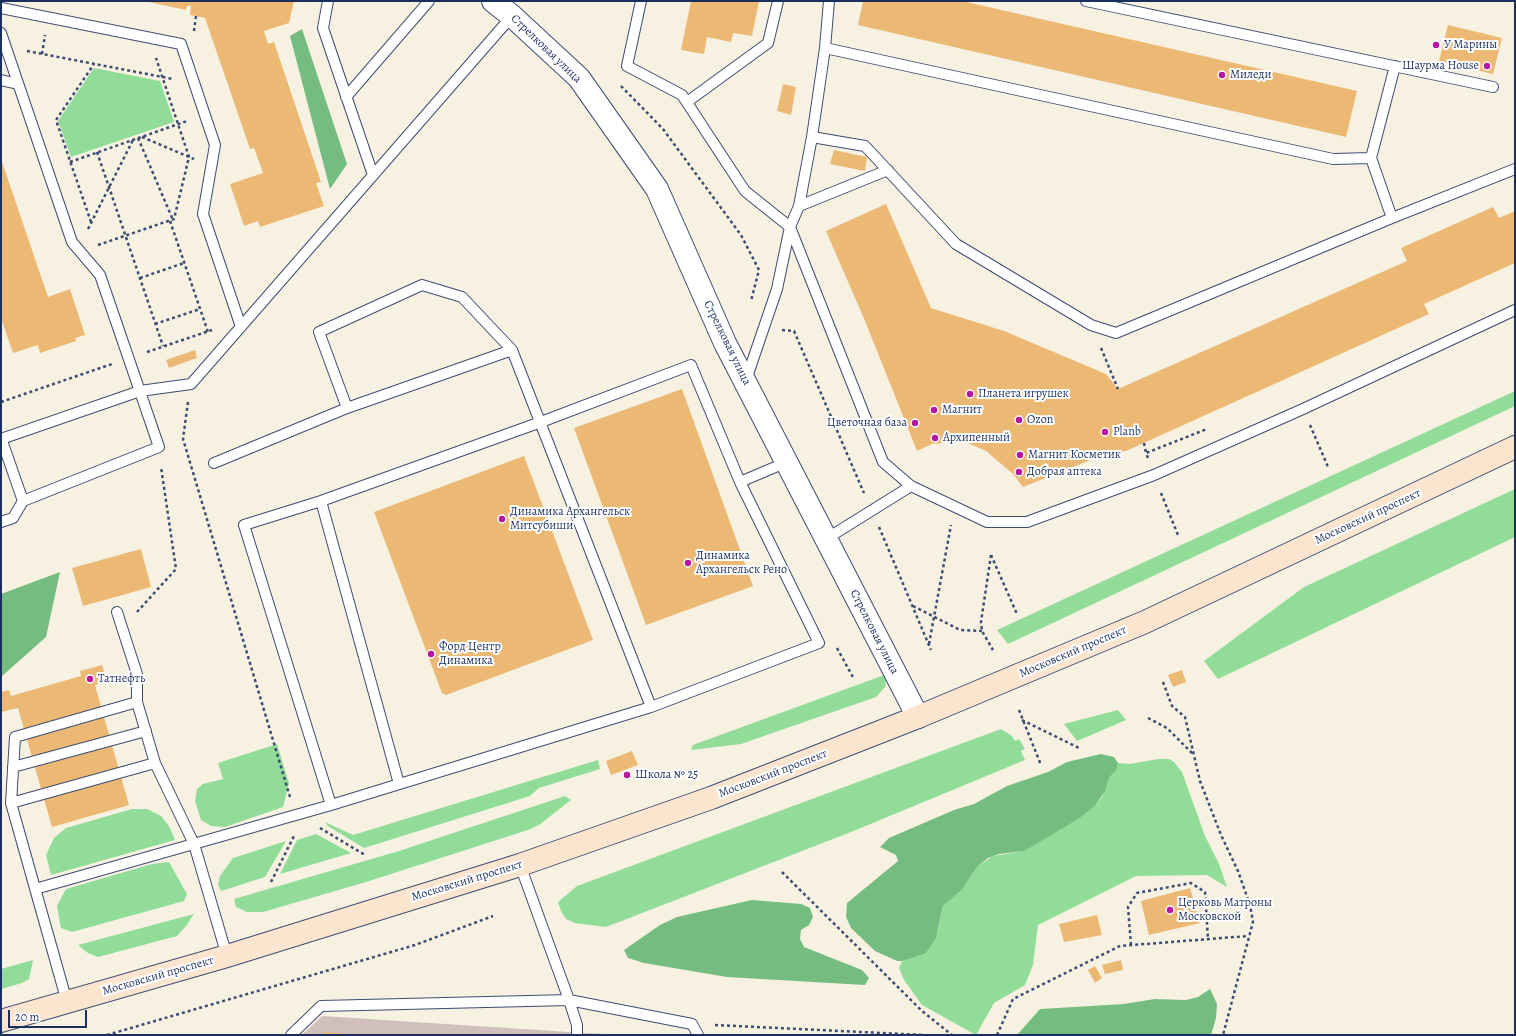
<!DOCTYPE html>
<html>
<head>
<meta charset="utf-8">
<style>
	body { margin:0 }
	#map { position:relative; width:1516px; height:1036px; overflow:hidden; background:#f7f1e2; font-family:Alegreya,serif }
	canvas { display:block }
	.frame { position:absolute; inset:0; border:2px solid #1b2f5e; pointer-events:none }
	.scale { position:absolute; left:8px; top:1010px; width:79px; height:18px; box-sizing:border-box; border:2px solid #1b2f5e; border-top:0; padding-left:5px; font-size:12px; line-height:14px; white-space:nowrap; color:#1b2f5e; -webkit-text-stroke:3px #fff; paint-order:stroke }
</style>
</head>
<body>
<div id="map">
<canvas width="1516" height="1036"></canvas>
<div class="frame"></div>
<div class="scale">20 m</div>
</div>
<script>
const context = document.querySelector('canvas').getContext('2d');
context.lineJoin = 'round';
function fillPath(path, color) {
  context.fillStyle = color;
  context.fill(path, 'evenodd');
}
function toPath(rows) {
  const path = new Path2D();
  for (const r of rows) {
    path.moveTo(r[0], r[1]);
    for (let i = 2; i < r.length; i += 2) path.lineTo(r[i], r[i + 1]);
  }
  return path;
}
function strokePath(path, color, width, dash) {
  context.strokeStyle = color;
  context.lineWidth = width;
  context.lineCap = dash ? 'butt' : 'round';
  context.setLineDash(dash || []);
  context.stroke(path);
}
function write(font, color, halo, rows, align = 'center') {
  context.font = font + ' Alegreya,serif';
  context.lineWidth = 4;
  context.setLineDash([]);
  context.textBaseline = 'middle';
  context.strokeStyle = halo;
  context.fillStyle = color;
  for (const [text, x, y, turn = 0] of rows) {
    context.save();
    context.translate(x, y);
    context.rotate((+turn || 0) * Math.PI / 180);
    context.textAlign = isNaN(turn) ? turn : align;
    if (halo) context.strokeText(text, 0, 0);
    context.fillText(text, 0, 0);
    context.restore();
  }
}
fillPath(toPath([
	[322,1016,569,1032,624,1035,302,1035]
]), '#cfc0bb');
fillPath(toPath([
	[94,68,160,81,174,122,71,157,58,121],
	[1515,391,1515,406,1008,644,997,630],
	[1515,489,1515,537,1218,679,1204,661,1304,587],
	[887,674,885,687,876,697,741,744,691,750,693,745],
	[1118,710,1126,720,1077,741,1064,724],
	[1001,729,1012,736,1015,741,1019,739,1025,749,1021,751,1025,760,851,832,606,927,575,923,566,919,561,911,558,902,577,886],
	[277,744,289,783,283,807,225,827,211,826,201,820,195,801,197,789,203,784,223,779,218,763],
	[1158,759,1169,759,1174,762,1182,772,1205,836,1219,864,1227,887,1207,875,1136,876,1038,925,1033,965,1025,985,994,1003,976,1035,922,1005,904,980,899,968,902,961,925,954,938,931,943,906,970,878,978,866,993,856,1018,852,1080,818,1095,806,1102,797,1109,778,1117,769,1118,763,1130,764],
	[598,760,600,769,539,788,530,796,364,848,328,826,325,822,353,835],
	[565,796,571,800,539,825,528,830,366,882,263,912,247,912,236,907,234,899,399,851],
	[132,809,147,809,161,816,169,826,175,840,51,875,46,855,54,838,66,828],
	[316,834,351,853,280,874,297,840],
	[286,841,265,877,221,891,218,885,220,876,233,858],
	[169,862,187,894,184,901,72,932,61,928,57,906,66,889,152,864],
	[194,914,186,926,177,936,98,957,88,953,78,945],
	[33,960,29,979,22,983,1,989,1,969]
]), '#91dc98');
fillPath(toPath([
	[302,29,347,164,330,189,290,36],
	[60,572,46,637,1,677,1,594],
	[1101,754,1114,757,1118,763,1117,769,1109,778,1105,791,1095,806,1080,818,1024,851,999,854,988,858,978,866,962,889,943,906,936,938,925,954,902,961,897,961,875,951,851,928,846,917,847,903,898,861,896,855,880,847,889,838,954,810,974,804,1007,786,1048,772,1067,762],
	[752,900,801,904,810,908,813,917,809,925,801,930,800,939,804,947,862,970,869,978,865,985,727,977,644,963,628,958,624,950,660,925,677,917],
	[1210,989,1217,1004,1216,1018,1211,1035,1017,1035,1040,1009,1124,1004,1155,999,1186,1000,1198,997]
]), '#74bc80');
fillPath(toPath([
	[144,1,294,1,289,23,264,31,268,44,274,42,321,182,316,183,324,206,260,227,258,221,244,226,230,184,263,173,254,148,250,149,205,18,190,15,191,6,187,6,186,10],
	[691,1,759,1,752,36,733,33,731,42,707,37,704,54,681,50],
	[863,1,962,1,1357,91,1346,137,858,25],
	[1448,25,1502,38,1493,74,1439,61],
	[783,84,796,87,791,115,777,111],
	[834,150,867,157,865,171,830,164],
	[1,159,48,297,70,289,85,335,75,338,76,341,40,353,38,345,13,353,1,318],
	[886,204,931,308,1004,331,1106,374,1118,389,1407,261,1401,248,1493,207,1499,218,1515,211,1515,263,1424,304,1429,314,1126,451,1103,455,1023,487,1013,474,986,451,963,441,932,444,917,451,865,321,826,231],
	[195,350,197,358,169,368,166,360],
	[682,389,753,586,646,625,574,428],
	[524,456,593,640,446,695,442,693,374,512],
	[141,549,151,587,83,606,72,568],
	[102,665,107,682,95,685,129,805,52,827,18,708,1,712,1,692,9,690,11,696,81,676,80,671],
	[1182,670,1186,682,1173,687,1168,675],
	[632,751,638,765,611,775,606,761],
	[1190,888,1200,923,1149,935,1141,901],
	[1097,915,1102,935,1064,942,1059,924],
	[1121,960,1123,970,1105,974,1102,965],
	[1095,966,1102,978,1095,983,1088,970],
	[323,1032,351,1034,351,1035,322,1035]
]), '#ecb975');
const service = toPath([
	[328,1,323,28,373,175],
	[641,1,627,66,682,95,745,191,790,227,883,462,911,486,987,522,1027,522,1154,475,1303,409,1515,310],
	[1086,1,1493,87],
	[1,8,181,44,215,145,203,214,241,327],
	[1,33,72,242,100,275,159,447,23,501,13,518,1,522],
	[825,48,1333,159,1371,158,1395,66],
	[1,80,18,84],
	[346,97,429,1],
	[687,102,768,43,778,1],
	[812,137,865,146,956,244,1091,325,1116,333,1392,218,1515,169],
	[1371,158,1392,218],
	[799,206,888,170],
	[746,380,777,289,790,227,799,206,812,137,825,48,829,1],
	[347,408,319,332,422,285,462,297,512,350,651,707],
	[1,438,23,501],
	[1,439,140,391,191,384,512,16],
	[214,463,347,408,512,350],
	[321,501,399,784],
	[826,539,911,486],
	[117,612,137,674,137,702,155,763,194,844,227,956],
	[13,767,146,731],
	[11,803,155,763],
	[331,805,244,525,321,501,541,422,691,365,740,482],
	[520,865,569,1000,577,1025,577,1035],
	[35,889,331,805,651,707,819,643,740,482,787,462],
	[67,1002,11,803,15,737,137,702],
	[291,1035,321,1006,569,1000,692,1024,698,1035]
]);
const tertiary = toPath([
	[493,1,512,16,579,78,657,189,725,343,918,717]
]);
const secondary = toPath([
	[1,1021,227,956,520,865,711,798,918,717,1145,622,1515,447]
]);
strokePath(service, '#3c4c72', 12);
strokePath(tertiary, '#3c4c72', 24);
strokePath(secondary, '#3c4c72', 24);
strokePath(toPath([
	[194,31,196,16],
	[27,51,173,79],
	[42,54,45,35],
	[621,86,663,129,741,235,759,270,751,301],
	[142,137,194,159],
	[138,138,173,220],
	[97,152,163,346],
	[70,162,187,121],
	[170,221,208,332],
	[91,222,56,120,94,64],
	[88,229,133,140],
	[98,245,174,219,189,157,156,58],
	[140,278,184,263],
	[155,324,200,309],
	[782,330,794,331,864,493],
	[1101,348,1118,389],
	[147,352,212,330],
	[1,402,112,364],
	[188,402,183,439,290,797],
	[1310,425,1328,467],
	[1144,443,1146,453],
	[1148,458,1146,453,1207,429],
	[1161,493,1178,535],
	[879,527,931,650],
	[991,555,981,622,982,631,993,650],
	[991,555,1017,614],
	[913,606,960,630,982,631],
	[137,612,176,569,161,467],
	[929,644,951,525],
	[837,648,854,679],
	[1163,682,1172,706,1185,717,1200,781,1221,835,1238,871,1250,905,1253,922,1223,1035],
	[1019,710,1041,765],
	[1148,718,1167,728,1194,755],
	[1022,720,1081,749],
	[320,828,365,855],
	[782,872,922,1011,952,1035],
	[271,882,294,836,296,836],
	[1131,945,1128,907,1137,893,1191,883,1205,892,1208,939],
	[715,1025,924,1035],
	[107,1035,415,945,493,916],
	[997,1035,1013,999,1120,946,1248,936]
]), '#3c4c72', 2.5, [3, 3]);
strokePath(service, '#fff', 10);
strokePath(tertiary, '#fff', 22);
strokePath(secondary, '#fce5cf', 22);
for (const [x, y, r, color] of [
	[1436,45,4,"#b5179e"],
	[1487,66,4,"#b5179e"],
	[1222,75,4,"#b5179e"],
	[970,394,4,"#b5179e"],
	[934,410,4,"#b5179e"],
	[1019,420,4,"#b5179e"],
	[915,423,4,"#b5179e"],
	[1105,432,4,"#b5179e"],
	[935,438,4,"#b5179e"],
	[1020,455,4,"#b5179e"],
	[1019,472,4,"#b5179e"],
	[502,519,4,"#b5179e"],
	[688,563,4,"#b5179e"],
	[431,654,4,"#b5179e"],
	[90,679,4,"#b5179e"],
	[627,775,4,"#b5179e"],
	[1170,910,4,"#b5179e"]
]) {
  const dot = new Path2D();
  dot.arc(x, y, r, 0, 2 * Math.PI);
  context.fillStyle = color;
  context.fill(dot);
  strokePath(dot, '#fff', 1.5);
}
write('12px', '#1b2f5e', '#fff', [
	["У Марины",1444,45],
	["Шаурма House",1479,66,"right"],
	["Миледи",1230,75],
	["Планета игрушек",978,394],
	["Магнит",942,410],
	["Ozon",1027,420],
	["Цветочная база",907,423,"right"],
	["Planb",1113,432],
	["Архипенный",943,438],
	["Магнит Косметик",1028,455],
	["Добрая аптека",1027,472],
	["Динамика Архангельск",510,512],
	["Митсубиши",510,526],
	["Динамика",696,556],
	["Архангельск Рено",696,570],
	["Форд Центр",439,647],
	["Динамика",439,661],
	["Татнефть",98,679],
	["Школа № 25",635,775],
	["Церковь Матроны",1178,903],
	["Московской",1178,917]
], 'left');
write('12px', '#1b2f5e', '#fff', [
	["Стрелковая улица",546,49,44],
	["Стрелковая улица",727,343,64],
	["Московский проспект",1368,517,-25],
	["Стрелковая улица",874,632,63],
	["Московский проспект",1073,652,-23],
	["Московский проспект",773,774,-21],
	["Московский проспект",467,881,-17],
	["Московский проспект",158,976,-16]
]);
</script>
</body>
</html>
